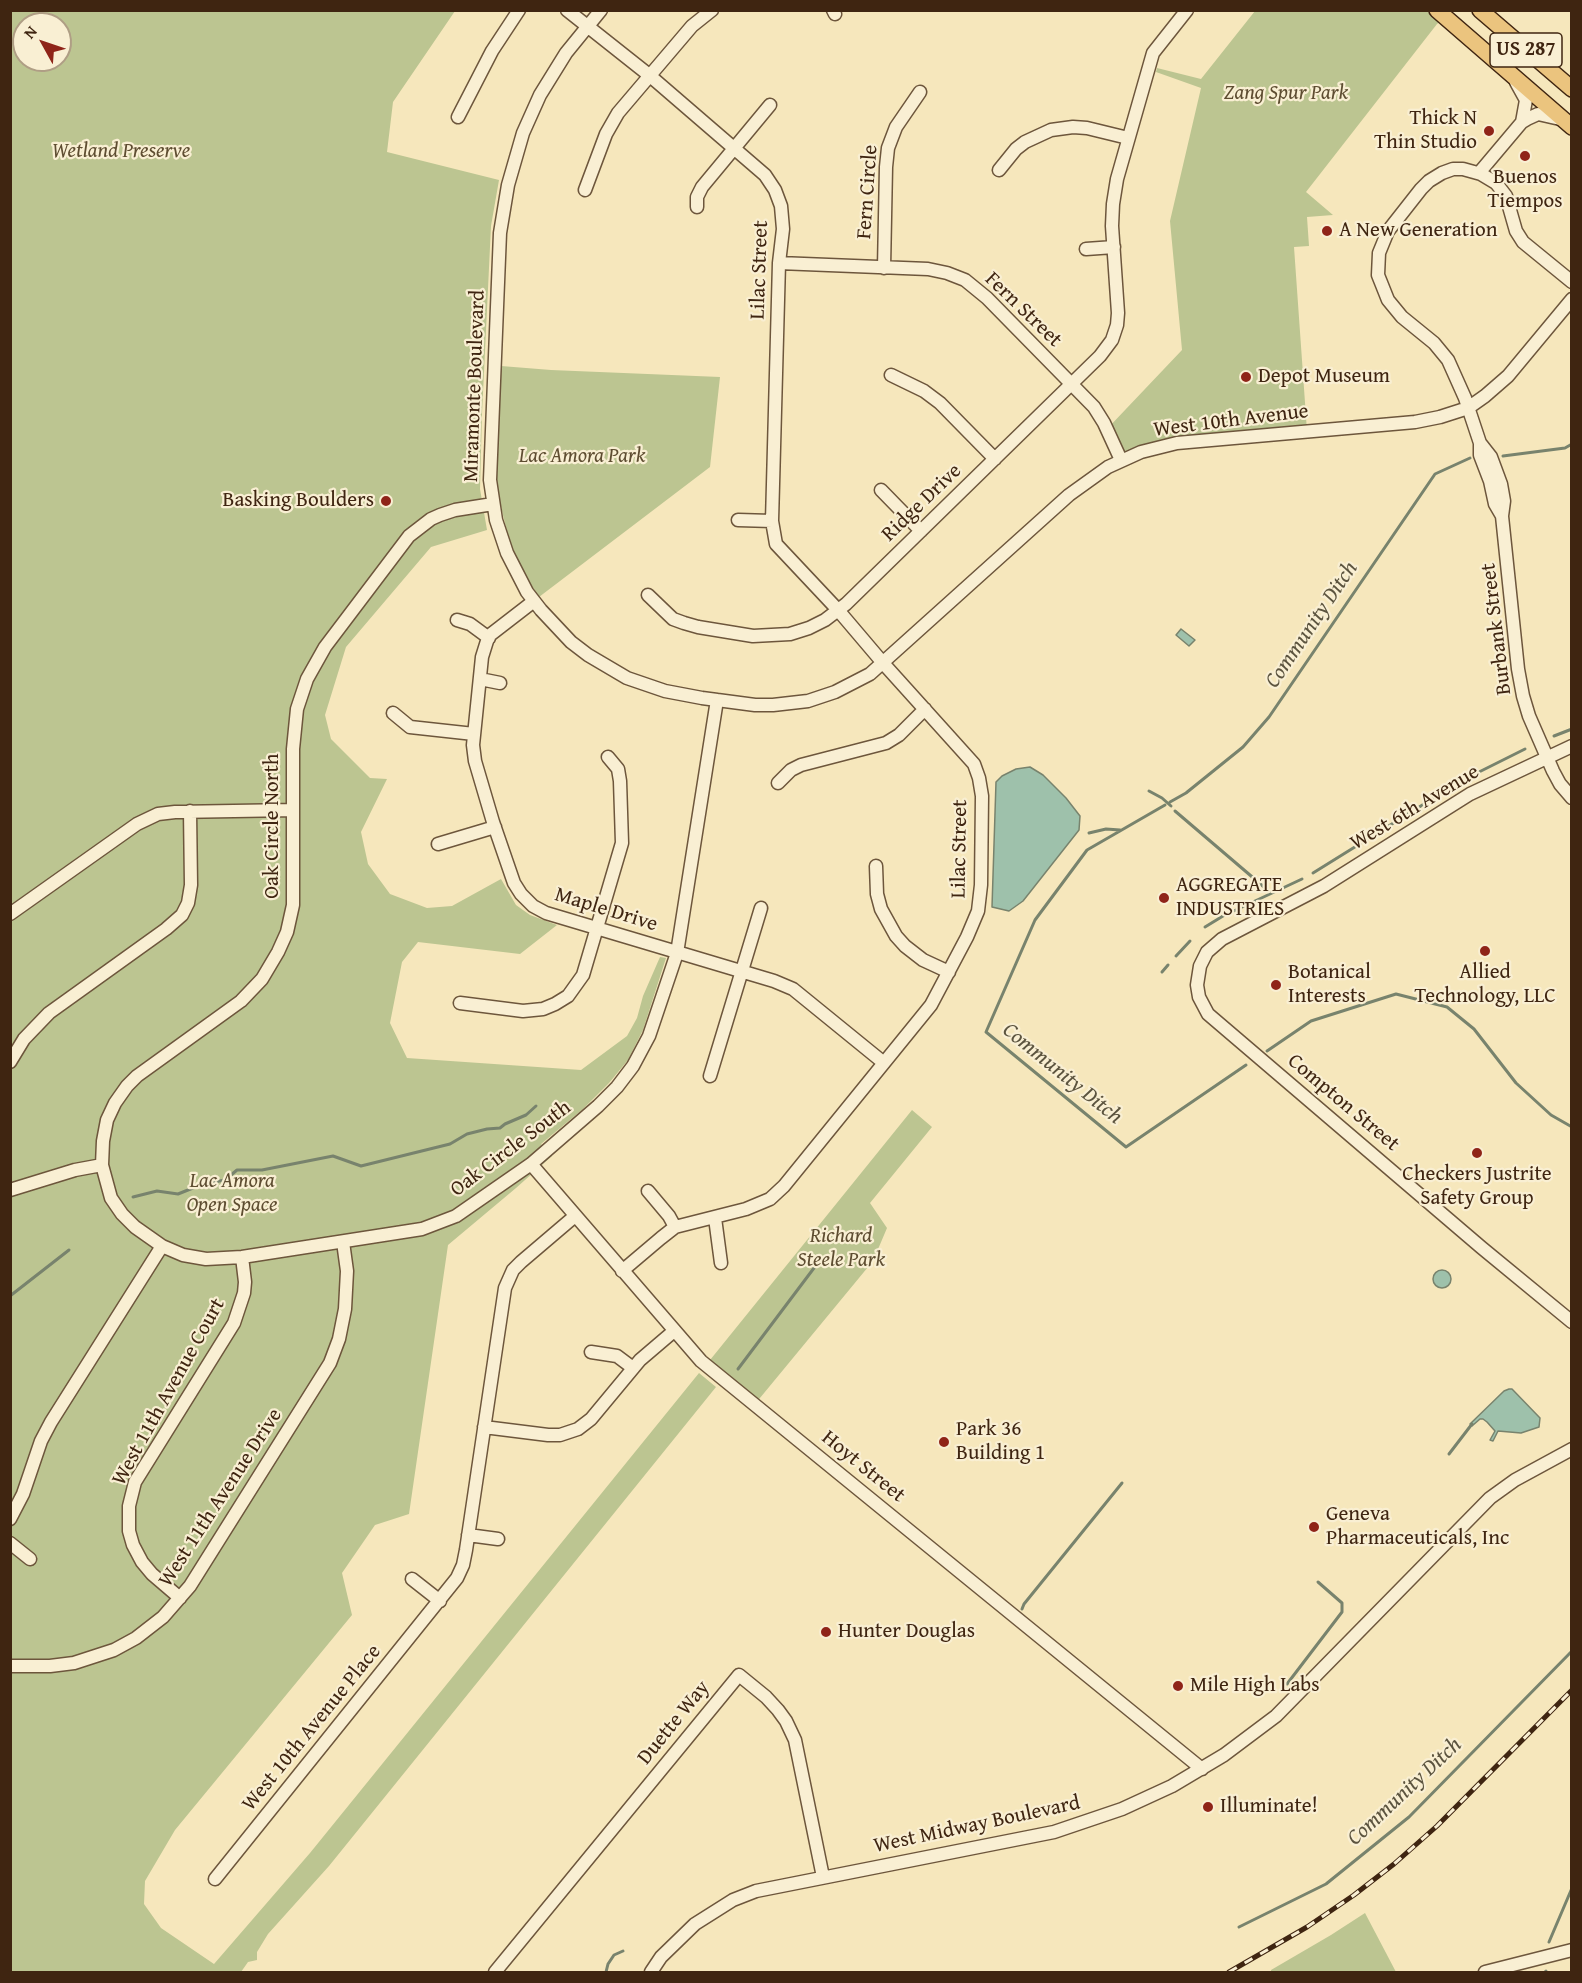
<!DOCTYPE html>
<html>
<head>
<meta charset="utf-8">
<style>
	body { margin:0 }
	#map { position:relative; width:1582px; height:1983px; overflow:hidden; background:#f6e7bc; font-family:"Gentium Book Plus",serif }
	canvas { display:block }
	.frame { position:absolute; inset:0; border:12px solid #3f2511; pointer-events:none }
	.north { position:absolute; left:12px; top:12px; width:60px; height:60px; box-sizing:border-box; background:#f9efd3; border:2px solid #af9e85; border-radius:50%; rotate:310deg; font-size:16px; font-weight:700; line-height:24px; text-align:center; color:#3f2511 }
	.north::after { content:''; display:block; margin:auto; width:21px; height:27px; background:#8f2418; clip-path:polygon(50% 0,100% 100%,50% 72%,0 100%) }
</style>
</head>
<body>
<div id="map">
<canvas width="1582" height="1983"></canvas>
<div class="frame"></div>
<div class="north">N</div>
</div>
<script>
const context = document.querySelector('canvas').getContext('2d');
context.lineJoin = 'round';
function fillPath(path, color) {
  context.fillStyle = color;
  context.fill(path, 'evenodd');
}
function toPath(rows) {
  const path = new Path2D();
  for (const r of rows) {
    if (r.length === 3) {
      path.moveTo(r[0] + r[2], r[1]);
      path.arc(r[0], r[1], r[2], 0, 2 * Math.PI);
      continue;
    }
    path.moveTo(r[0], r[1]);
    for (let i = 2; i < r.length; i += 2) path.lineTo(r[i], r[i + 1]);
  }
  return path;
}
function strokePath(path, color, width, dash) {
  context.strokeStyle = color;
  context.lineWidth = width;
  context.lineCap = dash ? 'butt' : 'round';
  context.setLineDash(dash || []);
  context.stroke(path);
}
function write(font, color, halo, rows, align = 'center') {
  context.font = font + ' "Gentium Book Plus",serif';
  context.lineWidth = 4.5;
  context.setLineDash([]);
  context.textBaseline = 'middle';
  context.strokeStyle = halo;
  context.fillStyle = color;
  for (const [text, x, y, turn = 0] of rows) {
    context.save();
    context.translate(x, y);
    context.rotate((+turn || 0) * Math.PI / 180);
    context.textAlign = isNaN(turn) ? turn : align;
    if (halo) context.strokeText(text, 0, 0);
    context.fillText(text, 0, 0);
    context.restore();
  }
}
fillPath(toPath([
	[11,11,455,11,393,102,387,152,499,180,491,226,482,414,480,489,487,530,431,547,346,647,325,715,331,739,370,778,387,779,361,832,368,864,390,894,427,908,452,906,501,879,516,905,530,915,557,925,520,954,418,942,402,962,390,1023,407,1058,581,1070,627,1036,637,1018,643,996,660,957,666,958,643,1030,628,1060,609,1083,583,1109,541,1144,552,1156,516,1188,448,1245,409,1514,375,1525,342,1573,352,1615,175,1830,145,1881,144,1904,161,1928,214,1964,310,1853,699,1373,716,1387,329,1866,268,1934,257,1952,257,1960,248,1962,241,1972,11,1972],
	[24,24,60,24,60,60,24,60],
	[1255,11,1453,11,1437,24,1306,192,1333,215,1307,217,1309,246,1294,247,1307,431,1187,441,1121,460,1107,429,1182,350,1170,221,1201,88,1156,72,1157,68,1201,79],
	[501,366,551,370,720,377,710,467,539,597,524,574,515,555,508,536,498,494,496,467],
	[912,1110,932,1127,870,1203,887,1228,873,1261,755,1404,706,1365],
	[1365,1913,1396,1972,1271,1972,1271,1970,1331,1935]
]), '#bcc591');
const water = toPath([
	[1181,629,1195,640,1189,646,1176,635,1181,629],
	[1030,767,1043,775,1066,798,1080,816,1079,830,1023,901,1009,911,992,907,996,782,1002,776,1016,769,1030,767],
	[1442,1279,9],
	[1509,1389,1512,1389,1540,1418,1539,1427,1521,1433,1498,1431,1493,1441,1490,1440,1495,1431,1487,1422,1483,1419,1480,1419,1472,1426,1470,1424,1504,1391,1509,1389]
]);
fillPath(water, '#9ec1ab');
strokePath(water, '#78836d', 1.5);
strokePath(toPath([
	[1503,456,1565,448,1572,444],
	[1554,736,1572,729],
	[1473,775,1525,749],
	[1149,791,1162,798,1171,806],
	[1170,802,1186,793,1243,747,1269,717,1435,474,1470,458],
	[1165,805,1087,850,1035,920,986,1032,1126,1147,1246,1065],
	[1175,811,1271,893],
	[1089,833,1106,829,1120,830],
	[1313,873,1461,781],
	[1205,927,1223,916,1302,879],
	[1176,956,1190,941],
	[1162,972,1168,965],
	[1267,1051,1311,1021,1396,994,1447,1007,1474,1029,1516,1083,1551,1115,1572,1127],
	[133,1197,157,1191,178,1194,203,1184,225,1180,237,1170,262,1170,333,1156,361,1166,450,1144,467,1134,487,1129,500,1128,505,1124,526,1115,536,1106],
	[10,1296,69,1250],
	[738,1369,817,1264],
	[1449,1454,1472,1424],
	[1022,1609,1024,1604,1122,1483],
	[1287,1684,1342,1612,1342,1603,1318,1582],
	[1239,1927,1326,1884,1409,1817,1572,1651],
	[1549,1942,1572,1888],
	[606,1972,608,1964,614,1955,623,1951],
	[1545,1972,1546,1971]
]), '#78836d', 3);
const minor = toPath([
	[567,10,649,75,765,175,775,190,781,206,783,229,779,263,772,521,776,544,838,610,883,663,974,764,979,778,982,796,981,885,978,911,967,937,931,1005,784,1186,770,1199,746,1209,675,1227,661,1238,622,1271],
	[601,10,566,53,540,95,523,133,508,185,500,233,490,480,496,520,507,553,527,592,541,610,571,642,588,655,627,678,665,691,702,698,755,705,773,705,808,701,835,692,870,674,1069,495,1108,467,1141,452,1177,443,1415,422,1440,417,1468,408,1485,396,1508,376,1572,299],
	[833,10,835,14],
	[1516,82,1526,100,1522,122],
	[458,117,492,51,519,10],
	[999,170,1016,149,1025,142,1051,130,1073,127,1087,128,1128,138],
	[1479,173,1522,122,1527,119,1538,114,1560,119],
	[585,190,606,134,618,113,692,26,712,10],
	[697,207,697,197,702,187,770,105],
	[1086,249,1114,247],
	[779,263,928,269,947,273,965,280,987,298,1094,407,1104,423,1121,460],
	[884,268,886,167,888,148,896,127,920,92],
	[891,375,924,391,940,403,995,459],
	[1480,443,1491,457,1501,484,1504,501,1502,516,1518,669,1523,696,1529,716,1553,771,1560,784,1572,798],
	[881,490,921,531],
	[493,504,455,510,440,515,431,519,409,536,325,647,307,679,297,709,293,749,293,905,287,932,278,952,262,979,241,1001,137,1076,127,1086,115,1103,107,1120,103,1141,102,1165,111,1198,122,1214,135,1227,162,1246,183,1255,206,1259,242,1257,422,1229,456,1216,531,1164,598,1106,617,1087,633,1066,649,1036,677,953,717,700],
	[1502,516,1495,504,1490,481,1480,455,1480,443,1465,398,1448,360,1434,343,1402,317,1388,300,1378,275,1379,253,1388,231,1421,189,1429,181,1442,173,1453,169,1463,169,1481,174,1496,183,1506,196,1516,231,1523,242,1572,282],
	[738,520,772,521],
	[648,595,673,619,684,623,698,627,753,636,790,634,809,628,825,620,846,604,1100,356,1112,340,1117,325,1118,313,1112,226,1113,204,1117,179,1153,53,1187,10],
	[534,601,490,635,487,641,482,657,473,745,475,761,493,822,514,883,521,894,533,906,546,913,774,981,793,989,884,1063],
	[457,620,470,624,489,638],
	[480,679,500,683],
	[393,713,410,727,474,734],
	[1572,746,1470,794,1324,886,1222,939,1207,952,1200,966,1197,985,1199,997,1208,1014,1482,1248,1572,1322],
	[778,783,791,770,801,765,886,743,899,735,925,709],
	[438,844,495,827],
	[876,866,877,894,881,909,896,936,905,946,923,960,949,972],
	[10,914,137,824,158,814,175,812,293,810],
	[460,1003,523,1011,543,1009,555,1004,568,996,583,975,622,843,620,781,618,769,608,757],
	[10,1062,24,1039,49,1013,166,929,182,915,188,903,191,885,190,811],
	[710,1076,761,908],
	[531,1164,701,1361,1202,1769],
	[10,1190,75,1170,102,1165],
	[648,1191,669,1216,675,1227],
	[715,1218,721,1263],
	[591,1352,617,1356,633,1368],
	[484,1427,548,1435,560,1435,578,1429,591,1419,640,1360,674,1331],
	[10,1519,23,1494,41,1441,51,1422,162,1246],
	[468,1535,498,1539],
	[10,1543,30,1559],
	[412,1579,440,1601],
	[180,1598,152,1574,142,1562,133,1545,129,1531,129,1506,135,1482,234,1323,244,1293,245,1282,242,1257],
	[10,1666,50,1666,74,1663,114,1650,136,1638,163,1617,190,1586,330,1363,339,1339,345,1309,347,1271,343,1242],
	[215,1879,457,1578,463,1565,466,1550,505,1288,513,1270,521,1262,575,1216],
	[495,1972,739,1675,766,1697,778,1710,786,1721,795,1740,823,1877],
	[651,1972,661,1957,695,1924,733,1900,756,1891,1054,1832,1122,1809,1172,1786,1224,1755,1276,1716,1490,1498,1515,1480,1572,1449],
	[1485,1972,1572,1950]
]);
const major = toPath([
	[1437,10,1572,127],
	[1480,10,1572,89]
]);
strokePath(minor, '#6d563c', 15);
strokePath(major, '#3f2511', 18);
strokePath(minor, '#f9efd3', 12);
strokePath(major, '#ebc47e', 15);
const rail = toPath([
	[1229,1972,1307,1927,1354,1895,1394,1864,1437,1826,1572,1690]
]);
strokePath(rail, '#3f2511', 5);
strokePath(rail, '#f9efd3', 3, [9]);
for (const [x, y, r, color] of [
	[1489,131,6,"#8f2418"],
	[1525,156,6,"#8f2418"],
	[1327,231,6,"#8f2418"],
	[1246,377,6,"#8f2418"],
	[386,501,6,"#8f2418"],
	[1164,898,6,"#8f2418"],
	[1485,951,6,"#8f2418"],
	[1276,985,6,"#8f2418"],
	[1477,1153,6,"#8f2418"],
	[944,1442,6,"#8f2418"],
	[1314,1527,6,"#8f2418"],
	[826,1632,6,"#8f2418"],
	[1178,1686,6,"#8f2418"],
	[1208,1807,6,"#8f2418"]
]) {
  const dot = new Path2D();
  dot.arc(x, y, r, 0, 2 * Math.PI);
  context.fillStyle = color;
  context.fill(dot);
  strokePath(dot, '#f9efd3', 2);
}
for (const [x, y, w] of [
	[1526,50,72]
]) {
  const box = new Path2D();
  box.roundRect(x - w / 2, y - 17, w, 34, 4.5);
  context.fillStyle = '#f9efd3';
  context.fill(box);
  strokePath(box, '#3f2511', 1.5);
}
write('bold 20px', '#3f2511', null, [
	["US 287",1526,50]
]);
write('italic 21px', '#5e4d31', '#f9efd3', [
	["Zang Spur Park",1286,94],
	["Wetland Preserve",121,152],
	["Lac Amora Park",582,457],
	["Lac Amora",232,1182],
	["Open Space",232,1206],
	["Richard",841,1237],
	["Steele Park",841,1261]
]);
write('21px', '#3f2511', '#f9efd3', [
	["Thick N",1477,119,"right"],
	["Thin Studio",1477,143,"right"],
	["Buenos",1525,178,"center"],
	["Tiempos",1525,202,"center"],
	["A New Generation",1339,231],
	["Depot Museum",1258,377],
	["Basking Boulders",374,501,"right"],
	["AGGREGATE",1176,886],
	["INDUSTRIES",1176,910],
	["Botanical",1288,973],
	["Interests",1288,997],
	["Allied",1485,973,"center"],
	["Technology, LLC",1485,997,"center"],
	["Checkers Justrite",1477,1175,"center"],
	["Safety Group",1477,1199,"center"],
	["Park 36",956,1430],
	["Building 1",956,1454],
	["Geneva",1326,1515],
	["Pharmaceuticals, Inc",1326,1539],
	["Hunter Douglas",838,1632],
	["Mile High Labs",1190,1686],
	["Illuminate!",1220,1807]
], 'left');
write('21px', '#3f2511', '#f9efd3', [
	["Fern Circle",868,192,-86],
	["Lilac Street",760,270,-88],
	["Fern Street",1023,310,44],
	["Miramonte Boulevard",475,386,-88],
	["West 10th Avenue",1231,421,-7],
	["Ridge Drive",922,503,-44],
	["Burbank Street",1497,629,-97],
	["West 6th Avenue",1415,808,-31],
	["Oak Circle North",273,826,-90],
	["Lilac Street",960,849,-89],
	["Maple Drive",606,910,17],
	["Compton Street",1343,1103,40],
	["Oak Circle South",511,1149,-37],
	["West 11th Avenue Court",169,1392,-61],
	["Hoyt Street",863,1467,39],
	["West 11th Avenue Drive",221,1498,-57],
	["Duette Way",674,1723,-51],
	["West 10th Avenue Place",312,1728,-51],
	["West Midway Boulevard",977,1825,-12]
]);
write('italic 22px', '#5c543f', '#f9efd3', [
	["Community Ditch",1312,625,-56],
	["Community Ditch",1062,1074,39],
	["Community Ditch",1405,1792,-43]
]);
</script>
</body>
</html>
